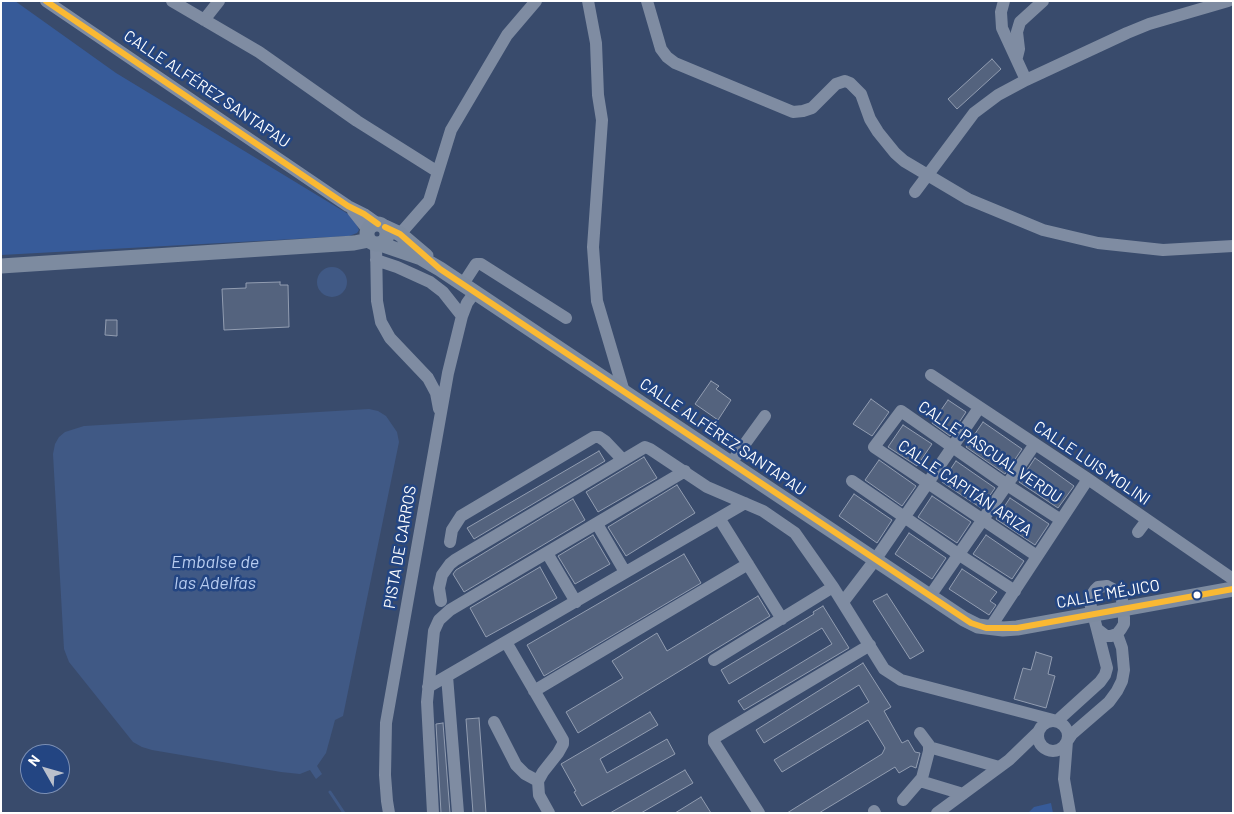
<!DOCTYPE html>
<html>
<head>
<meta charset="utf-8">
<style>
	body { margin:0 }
	#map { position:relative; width:1234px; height:814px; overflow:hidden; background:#394b6c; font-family:Barlow,sans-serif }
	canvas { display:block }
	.frame { position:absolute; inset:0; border:2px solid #fff; pointer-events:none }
	.north { position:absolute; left:20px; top:744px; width:50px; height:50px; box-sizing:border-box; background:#234582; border:1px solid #7b8fb4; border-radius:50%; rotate:308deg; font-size:14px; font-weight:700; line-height:20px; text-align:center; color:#fff }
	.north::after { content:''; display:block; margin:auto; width:18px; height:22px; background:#bac0cc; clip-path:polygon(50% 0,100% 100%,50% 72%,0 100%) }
</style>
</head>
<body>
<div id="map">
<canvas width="1234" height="814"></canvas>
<div class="frame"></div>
<div class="north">N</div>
</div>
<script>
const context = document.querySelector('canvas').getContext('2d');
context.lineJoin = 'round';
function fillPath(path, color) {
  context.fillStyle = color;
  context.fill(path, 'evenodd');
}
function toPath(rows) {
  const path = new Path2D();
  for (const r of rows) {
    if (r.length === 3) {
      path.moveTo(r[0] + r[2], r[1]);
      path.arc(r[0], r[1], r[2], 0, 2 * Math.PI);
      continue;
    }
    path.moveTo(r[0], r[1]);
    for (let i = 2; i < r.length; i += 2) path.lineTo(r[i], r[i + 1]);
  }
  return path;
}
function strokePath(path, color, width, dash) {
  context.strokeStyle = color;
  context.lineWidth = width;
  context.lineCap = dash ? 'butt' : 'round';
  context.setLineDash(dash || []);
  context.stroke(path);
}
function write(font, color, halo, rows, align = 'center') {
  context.font = font + ' Barlow,sans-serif';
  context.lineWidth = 5;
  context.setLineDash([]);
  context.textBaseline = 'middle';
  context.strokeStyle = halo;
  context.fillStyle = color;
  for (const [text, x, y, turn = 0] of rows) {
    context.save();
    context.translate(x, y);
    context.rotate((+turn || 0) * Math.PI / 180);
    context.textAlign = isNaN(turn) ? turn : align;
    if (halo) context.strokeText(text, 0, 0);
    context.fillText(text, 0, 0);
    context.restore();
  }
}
fillPath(toPath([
	[1,1,15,1,116,73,353,217,359,230,357,233,349,236,1,255],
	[1051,803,1053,813,1028,813,1034,807]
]), '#375b99');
fillPath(toPath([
	[332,282,15],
	[369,409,378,411,386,416,397,432,399,442,343,716,335,720,326,753,317,766,322,774,316,779,310,770,300,774,281,772,152,750,142,747,133,742,69,662,64,649,53,454,55,444,59,437,65,432,84,426]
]), '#405985');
strokePath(toPath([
	[330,792,344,813]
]), '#405985', 3);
const building = toPath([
	[992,59,1001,69,957,109,948,99,992,59],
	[280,282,280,285,288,285,289,327,224,330,222,289,246,288,246,283,280,282],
	[106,320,117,320,117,336,105,335,106,320],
	[711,381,719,386,716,389,731,400,718,420,695,404,711,381],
	[871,399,889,412,872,436,853,424,871,399],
	[948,400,966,412,950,436,932,423,948,400],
	[983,422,1022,449,1005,474,966,447,983,422],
	[903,425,932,444,917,466,888,447,903,425],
	[599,451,605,461,474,539,467,528,599,451],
	[644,457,657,478,598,512,586,492,644,457],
	[1035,458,1074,486,1058,508,1019,482,1035,458],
	[879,460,916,486,902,506,865,480,879,460],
	[956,461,995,488,981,508,942,482,956,461],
	[677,485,695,513,626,556,608,527,677,485],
	[854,494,892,520,877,543,839,516,854,494],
	[932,496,971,522,957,543,918,517,932,496],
	[1010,498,1049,524,1035,545,996,519,1010,498],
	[573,499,585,520,464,592,453,574,456,570,573,499],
	[909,533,946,558,932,579,895,554,909,533],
	[593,535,610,564,575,584,558,556,593,535],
	[986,535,1024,561,1012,579,973,554,986,535],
	[684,554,701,583,544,676,527,645,684,554],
	[540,567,557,598,486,637,470,608,540,567],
	[962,569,997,592,990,601,996,605,989,615,949,589,962,569],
	[887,594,924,651,910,659,873,601,887,594],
	[758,596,770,616,578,733,566,712,623,678,612,661,657,633,667,651,758,596],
	[823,606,849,648,744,710,738,701,832,644,822,628,729,684,721,670,814,614,813,612,823,606],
	[1036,652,1052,657,1048,674,1055,676,1046,708,1014,699,1023,668,1031,670,1036,652],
	[863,663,891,707,884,711,902,743,908,740,915,752,920,753,916,768,911,766,899,773,895,767,819,813,787,813,882,754,885,748,868,720,782,772,774,760,869,702,859,685,764,743,756,730,863,663],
	[650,712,658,725,600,759,607,773,667,739,675,754,582,806,574,792,576,791,561,764,650,712],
	[479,718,486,813,473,813,466,719,479,718],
	[443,723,450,813,441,813,436,724,443,723],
	[685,770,693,783,641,813,610,813,685,770],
	[701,797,711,813,675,813,701,797]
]);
fillPath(building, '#54637e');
strokePath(building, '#929db1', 1);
strokePath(toPath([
	[46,1,348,206,364,214,378,224],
	[172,1,259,52,357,121,438,172],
	[588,1,596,43,598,95,602,120,593,247,597,301,624,392],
	[647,1,661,49,667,57,675,63,793,112,803,111,812,108,836,84,845,81,850,83,861,94,870,119,878,132,895,153,904,161,968,199,1043,230,1098,243,1163,250,1233,246],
	[1004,1,1001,12,1002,28,1026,80],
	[204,20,219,1],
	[1017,57,1019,49,1017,32,1020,22,1043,1],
	[915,192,974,113,998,95,1026,80,1127,33,1149,24,1228,1],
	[353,211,368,230],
	[400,234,429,201,451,130,507,35,536,1],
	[376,244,377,301,381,322,390,338,428,378,436,393,439,409],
	[376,260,397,267,430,282,443,292,462,316],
	[463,284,476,264,481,264,566,318],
	[931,375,1088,479,1233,579],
	[731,463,765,416],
	[852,481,958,554,1015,591],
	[719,518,782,619],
	[597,524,625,572],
	[1138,532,1147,520],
	[450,542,452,530,461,516,594,437,599,437,605,441,623,460],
	[547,553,576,602],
	[1037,556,874,447,901,411,1007,485,1061,520],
	[1107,586,1119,592,1122,600,1124,618,1124,624,1121,629,1117,634,1111,636,1106,636,1097,629,1090,603,1091,596,1095,590,1098,587,1107,586],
	[930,596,1035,444],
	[441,601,439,588,442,575,450,564,455,560,645,447,650,449,707,487,763,511,795,533,833,587,884,669,901,680,1057,721,1100,682,1105,675,1107,668,1097,629],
	[843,602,875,560,979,408],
	[990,628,1088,479],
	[506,642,563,740,563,744,558,753,543,772,538,781,539,795,549,813],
	[714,660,833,587],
	[447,676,458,813],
	[428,687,745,503],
	[534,691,748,564],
	[1053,736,15],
	[494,722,516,765,525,774,538,781],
	[1068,740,1072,734,1109,702,1117,691,1122,681,1124,670,1122,648,1117,634],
	[1067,741,1064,779,1070,813],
	[929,747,999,767],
	[920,781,963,794],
	[903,800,922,778,929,751,929,745,920,733],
	[874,811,875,813],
	[389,813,387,801,385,775,386,723,448,373,462,316,467,303,475,292],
	[433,813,427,702,434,631,439,620,450,610,685,471],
	[759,813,714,742,714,738,870,645],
	[937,813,1009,760,1038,732]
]), '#7f8ca2', 12);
strokePath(toPath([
	[377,234,10],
	[385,227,400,234,426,256],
	[380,244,421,258,440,269,964,619,978,626,1003,629,1017,628,1233,589],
	[1,266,354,243,369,240]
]), '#7d8ba0', 15);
strokePath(toPath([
	[46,1,348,206,364,214,378,224],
	[385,227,400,234,440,269,971,623,986,628,1017,628,1233,589]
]), '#fab933', 6);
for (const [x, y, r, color] of [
	[1197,595,4.5,"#fff"]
]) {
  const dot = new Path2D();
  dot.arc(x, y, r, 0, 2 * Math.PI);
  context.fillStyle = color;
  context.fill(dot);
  strokePath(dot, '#234582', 2);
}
write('16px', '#fff', '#234582', [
	["CALLE ALFÉREZ SANTAPAU",207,89,34],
	["CALLE ALFÉREZ SANTAPAU",723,437,34],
	["CALLE PASCUAL VERDU",990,452,34],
	["CALLE LUIS MOLINI",1092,463,34],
	["CALLE CAPITÁN ARIZA",965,488,34],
	["PISTA DE CARROS",400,547,-80],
	["CALLE MÉJICO",1108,594,-10]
]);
write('italic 18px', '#b6cbef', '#234582', [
	["Embalse de",215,562],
	["las Adelfas",215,583]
]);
</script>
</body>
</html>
